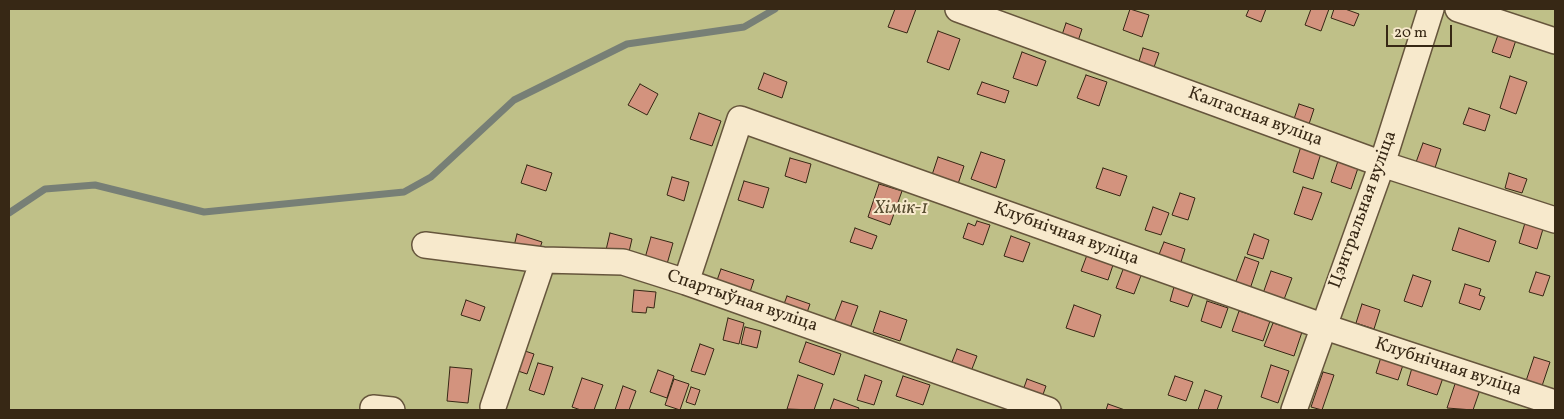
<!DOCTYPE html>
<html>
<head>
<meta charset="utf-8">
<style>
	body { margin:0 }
	#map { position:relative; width:1564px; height:419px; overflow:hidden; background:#f3ddb0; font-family:Vollkorn,serif }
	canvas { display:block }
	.frame { position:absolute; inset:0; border:10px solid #372815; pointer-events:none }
	.scale { position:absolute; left:1386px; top:25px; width:66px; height:22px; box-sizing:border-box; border:2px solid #372815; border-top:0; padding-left:6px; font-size:15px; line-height:18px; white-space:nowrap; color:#372815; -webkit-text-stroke:4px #f7e9cc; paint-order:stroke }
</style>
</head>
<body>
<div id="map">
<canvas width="1564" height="419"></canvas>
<div class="frame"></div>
<div class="scale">20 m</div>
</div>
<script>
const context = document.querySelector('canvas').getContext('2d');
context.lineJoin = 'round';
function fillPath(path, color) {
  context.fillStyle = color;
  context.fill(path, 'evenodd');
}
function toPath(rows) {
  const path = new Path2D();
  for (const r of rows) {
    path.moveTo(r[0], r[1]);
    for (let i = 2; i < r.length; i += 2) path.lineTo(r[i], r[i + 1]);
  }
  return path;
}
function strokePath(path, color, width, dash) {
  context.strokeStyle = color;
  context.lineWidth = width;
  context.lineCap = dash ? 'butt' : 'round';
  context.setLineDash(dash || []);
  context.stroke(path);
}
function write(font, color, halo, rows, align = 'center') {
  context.font = font + ' Vollkorn,serif';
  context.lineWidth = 4;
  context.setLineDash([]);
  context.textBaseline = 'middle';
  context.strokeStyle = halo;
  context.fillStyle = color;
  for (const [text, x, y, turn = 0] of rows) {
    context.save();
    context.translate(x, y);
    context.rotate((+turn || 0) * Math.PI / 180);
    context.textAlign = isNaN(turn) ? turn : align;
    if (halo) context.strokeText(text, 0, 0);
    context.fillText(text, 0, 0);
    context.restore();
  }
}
fillPath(toPath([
	[9,9,1555,9,1555,410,9,410]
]), '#bfc088');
strokePath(toPath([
	[9,213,45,189,95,185,204,212,404,192,431,177,514,100,627,44,744,27,775,9]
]), '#777f76', 7);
const building = toPath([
	[895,9,916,9,907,33,888,27,895,9],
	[1130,9,1149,15,1142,37,1123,30,1130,9],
	[1249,9,1266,9,1261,22,1246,16,1249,9],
	[1311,9,1329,9,1321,31,1305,25,1311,9],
	[1334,9,1345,9,1359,14,1354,26,1331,18,1334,9],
	[1066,23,1082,29,1076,47,1060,41,1066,23],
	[938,31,960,39,949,70,927,62,938,31],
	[1498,35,1516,40,1510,58,1492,52,1498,35],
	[1143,48,1159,53,1152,73,1137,68,1143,48],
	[1022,52,1046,61,1037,86,1013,78,1022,52],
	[764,73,787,82,782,98,758,89,764,73],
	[1086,75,1107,82,1099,106,1077,98,1086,75],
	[1510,76,1527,82,1516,114,1500,108,1510,76],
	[982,82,1009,91,1005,103,977,94,982,82],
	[640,84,658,94,647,115,628,105,640,84],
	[1299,104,1314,109,1307,130,1292,125,1299,104],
	[1469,108,1490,115,1485,131,1463,124,1469,108],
	[699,113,721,121,712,146,690,139,699,113],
	[1302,143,1322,150,1313,179,1293,172,1302,143],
	[1423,143,1441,149,1434,171,1415,165,1423,143],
	[981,152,1005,160,996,188,971,179,981,152],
	[938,157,964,166,957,187,931,178,938,157],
	[790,158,811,164,806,183,785,176,790,158],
	[1338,161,1358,168,1351,189,1331,182,1338,161],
	[527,165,552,173,546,191,521,183,527,165],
	[1103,168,1127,176,1120,196,1096,188,1103,168],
	[1509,173,1527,179,1522,193,1505,188,1509,173],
	[672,177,689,182,684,201,667,195,672,177],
	[744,181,769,188,763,208,738,200,744,181],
	[879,184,902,191,890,225,868,217,879,184],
	[1303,187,1322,193,1312,220,1294,214,1303,187],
	[1180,193,1195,198,1188,220,1172,215,1180,193],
	[1153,207,1169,213,1161,235,1145,230,1153,207],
	[977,221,990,225,983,245,963,238,968,223,975,226,977,221],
	[1525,223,1543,229,1537,249,1519,243,1525,223],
	[855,228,877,236,872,249,850,242,855,228],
	[1459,228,1496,241,1489,262,1452,250,1459,228],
	[610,233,632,239,628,256,606,250,610,233],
	[517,234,542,242,538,254,514,246,517,234],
	[1254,234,1269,240,1263,259,1247,254,1254,234],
	[1011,236,1030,243,1023,262,1004,256,1011,236],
	[651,237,673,243,667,264,645,258,651,237],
	[1164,242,1185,249,1180,265,1158,257,1164,242],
	[1087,255,1113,265,1108,280,1081,271,1087,255],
	[1245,257,1259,262,1250,289,1235,284,1245,257],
	[1124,267,1142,273,1134,294,1116,288,1124,267],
	[721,269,754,280,748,298,715,286,721,269],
	[1271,271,1292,278,1282,305,1261,299,1271,271],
	[1536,272,1550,276,1543,296,1529,292,1536,272],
	[1413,275,1431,281,1422,307,1404,301,1413,275],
	[1465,284,1481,289,1479,295,1485,297,1480,310,1459,303,1465,284],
	[1174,287,1193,294,1188,307,1170,301,1174,287],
	[634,290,656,292,654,308,647,307,646,313,632,312,634,290],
	[787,296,810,304,804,321,781,312,787,296],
	[466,300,485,307,480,321,461,315,466,300],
	[842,301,858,306,850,328,834,322,842,301],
	[1207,301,1228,308,1221,328,1201,321,1207,301],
	[1362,304,1380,310,1374,329,1356,323,1362,304],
	[1074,305,1101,315,1094,337,1066,328,1074,305],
	[880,311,907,320,900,341,873,332,880,311],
	[1239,311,1270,321,1263,341,1232,331,1239,311],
	[728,318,744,323,739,344,723,340,728,318],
	[1273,323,1302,332,1294,356,1264,346,1273,323],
	[745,327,761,331,757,348,741,344,745,327],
	[806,342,841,354,834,375,799,362,806,342],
	[700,344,714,349,705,375,691,371,700,344],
	[519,349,534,354,527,374,512,369,519,349],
	[957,349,977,356,970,374,950,367,957,349],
	[1382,354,1404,362,1398,380,1376,373,1382,354],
	[1534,357,1550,362,1542,386,1526,381,1534,357],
	[1414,361,1445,372,1437,395,1407,385,1414,361],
	[538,363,553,367,544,395,529,390,538,363],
	[1271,365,1289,371,1278,403,1261,397,1271,365],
	[450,367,472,369,468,403,447,401,450,367],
	[658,370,674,376,667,398,650,392,658,370],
	[1323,372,1334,375,1322,410,1311,407,1323,372],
	[798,375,823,384,814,410,787,409,798,375],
	[865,375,882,381,874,405,857,400,865,375],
	[903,376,930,385,923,405,896,396,903,376],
	[1175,376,1193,382,1186,401,1168,395,1175,376],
	[582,378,603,385,594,410,581,410,572,407,582,378],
	[1457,378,1481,387,1473,410,1447,408,1457,378],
	[674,379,689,384,680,410,665,405,674,379],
	[1027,379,1046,386,1040,403,1021,396,1027,379],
	[623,386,636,391,629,410,615,410,623,386],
	[691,387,700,390,695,405,686,402,691,387],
	[1205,390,1222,396,1217,410,1198,410,1205,390],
	[834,399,859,408,858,410,830,410,834,399],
	[1108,404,1125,410,1106,410,1108,404]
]);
fillPath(building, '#d3937e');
strokePath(building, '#372815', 1);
const street = toPath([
	[958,9,1382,164,1555,220],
	[1458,9,1555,41],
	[425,245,543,260,623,262,686,282,1048,410],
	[686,282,740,119,1322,326,1555,403],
	[493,407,543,260],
	[373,408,392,410],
	[1294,410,1382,164,1431,9]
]);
strokePath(street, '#66553c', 28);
strokePath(street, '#f7e9cc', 25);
write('18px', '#372815', '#f7e9cc', [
	["Калгасная вуліца",1255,118,20],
	["Цэнтральная вуліца",1364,210,-70],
	["Клубнічная вуліца",1066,235,20],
	["Спартыўная вуліца",742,302,19],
	["Клубнічная вуліца",1448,368,18]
]);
write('italic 18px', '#594e32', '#f7e9cc', [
	["Хімік-1",901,210]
]);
</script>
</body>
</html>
